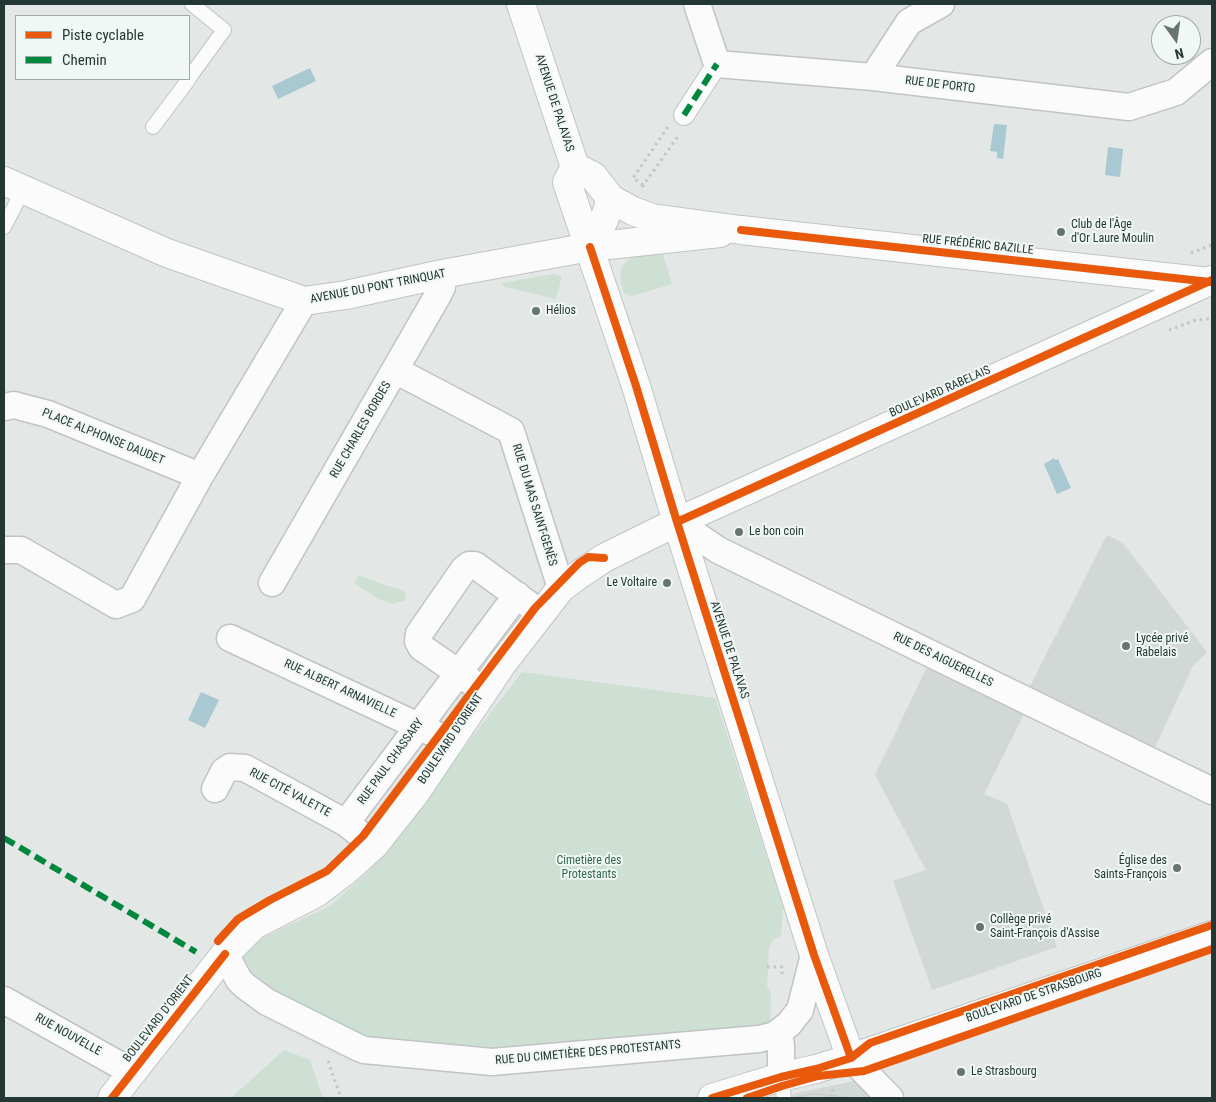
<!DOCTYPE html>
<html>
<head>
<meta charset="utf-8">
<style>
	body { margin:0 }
	#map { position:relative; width:1216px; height:1102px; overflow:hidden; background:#e3e7e5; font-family:"Roboto Condensed",sans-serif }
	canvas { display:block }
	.frame { position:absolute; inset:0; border:5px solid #233834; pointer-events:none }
	.legend { position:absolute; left:15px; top:15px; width:175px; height:65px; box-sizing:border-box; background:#f1f7f4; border:1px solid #9faba7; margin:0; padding:6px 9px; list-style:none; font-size:15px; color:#233834 }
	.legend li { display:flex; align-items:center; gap:10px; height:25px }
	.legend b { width:25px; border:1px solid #9faba7 }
	.north { position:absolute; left:1151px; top:15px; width:50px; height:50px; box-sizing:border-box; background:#f1f7f4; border:1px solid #9faba7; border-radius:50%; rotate:166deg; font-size:14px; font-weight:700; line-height:20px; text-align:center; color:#233834 }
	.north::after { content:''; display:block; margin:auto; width:18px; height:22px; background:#667572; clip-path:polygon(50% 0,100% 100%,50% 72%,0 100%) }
</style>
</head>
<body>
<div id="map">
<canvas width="1216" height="1102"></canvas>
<div class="frame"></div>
<ul class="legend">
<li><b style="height:6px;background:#e8590c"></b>Piste cyclable</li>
<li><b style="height:6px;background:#00873e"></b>Chemin</li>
</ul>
<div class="north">N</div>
</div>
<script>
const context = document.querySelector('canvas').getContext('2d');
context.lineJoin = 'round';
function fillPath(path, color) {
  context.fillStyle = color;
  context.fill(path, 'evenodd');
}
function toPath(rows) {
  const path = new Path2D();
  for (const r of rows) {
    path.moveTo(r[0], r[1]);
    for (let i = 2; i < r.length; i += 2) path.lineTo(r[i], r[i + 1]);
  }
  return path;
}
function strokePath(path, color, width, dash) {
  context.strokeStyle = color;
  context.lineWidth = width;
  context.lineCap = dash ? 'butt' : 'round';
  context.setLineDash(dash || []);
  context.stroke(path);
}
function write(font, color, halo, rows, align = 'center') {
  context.font = font + ' "Roboto Condensed",sans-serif';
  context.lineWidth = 4;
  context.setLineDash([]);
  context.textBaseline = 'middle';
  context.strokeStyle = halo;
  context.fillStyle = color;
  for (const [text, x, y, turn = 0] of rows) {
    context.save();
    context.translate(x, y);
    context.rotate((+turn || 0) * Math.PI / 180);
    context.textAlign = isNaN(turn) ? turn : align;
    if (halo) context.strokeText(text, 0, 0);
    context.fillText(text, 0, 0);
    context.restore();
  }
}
fillPath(toPath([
	[1107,535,1123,543,1207,652,1193,666,1155,747,1030,686],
	[927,667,1024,714,984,794,1007,804,1057,947,932,990,893,881,926,870,875,775],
	[864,1079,886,1098,783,1098,797,1093]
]), '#d1d8d5');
fillPath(toPath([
	[662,251,672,284,629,297,628,293,624,294,620,277,622,266,632,257],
	[553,274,562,276,556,299,502,286,502,283],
	[359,575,384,585,397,588,405,592,406,600,393,604,378,599,354,583],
	[522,672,715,698,783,907,781,935,773,940,769,947,767,986,771,992,770,1025,490,1049,369,1037,251,981,241,957,251,943,330,906,372,868],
	[284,1050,310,1060,323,1098,231,1098]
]), '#cedfd3');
fillPath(toPath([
	[310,68,316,81,278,99,272,86],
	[994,124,1007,125,1003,159,997,158,997,152,990,151],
	[1108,147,1123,149,1120,177,1105,175],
	[1054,458,1055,460,1058,459,1071,488,1057,494,1044,464],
	[201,692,219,700,205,728,188,720]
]), '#a8c9d1');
const service = toPath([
	[189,78,224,30,192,4],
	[153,127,189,79],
	[4,227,23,190],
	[781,1077,784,1098]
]);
const pedestrian = toPath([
	[684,115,717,64]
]);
const minor = toPath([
	[697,4,717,64,873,77,1129,107,1176,92,1212,62],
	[873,77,909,22,941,4],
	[395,370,511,431,561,588],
	[4,407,14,405,48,414,200,476],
	[677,522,718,550,1212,791],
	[4,550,21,550,116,605,132,599,200,476,304,301],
	[272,583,438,295,442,287,442,274],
	[230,638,450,741],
	[473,683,421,647,418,641,419,634,464,569,469,565,475,565,531,606],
	[215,789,224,771,230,767,245,768,346,823],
	[374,845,346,823,517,595],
	[225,954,239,980,245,986,267,1002,357,1047,364,1050,492,1062,759,1039,775,1035,789,1024,800,1010,814,955],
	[4,1000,132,1072],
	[775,1035,780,1040,781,1045,781,1077],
	[851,1058,890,1098]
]);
const tertiary = toPath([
	[4,181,167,253,304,301,346,295,442,274,590,247,720,233],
	[590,247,604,220,611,199],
	[677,522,814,955,851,1058],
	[712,1098,781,1077,816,1069,851,1058,1212,935]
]);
const secondary = toPath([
	[521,4,575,167,567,182,572,197,636,386,677,522],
	[575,167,593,176,611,199,633,211,652,218,741,230,1209,282],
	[112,1098,225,954,254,925,316,893,345,871,374,845,416,792,502,664,561,588,577,576,604,558,677,522,1212,280]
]);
strokePath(service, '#c0c4c2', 16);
strokePath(pedestrian, '#c0c4c2', 22);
strokePath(minor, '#c0c4c2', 29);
strokePath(tertiary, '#c0c4c2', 30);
strokePath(secondary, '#bfc5c3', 30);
strokePath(toPath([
	[643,185,633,178,668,127],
	[642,187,679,135],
	[1191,253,1212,245],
	[1169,330,1196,320,1208,319,1212,323],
	[767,967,782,967,782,974],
	[328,1061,341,1098],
	[832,1098,833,1089]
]), '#c0c7c6', 3, [2.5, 4]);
strokePath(service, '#fbfbfb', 14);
strokePath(pedestrian, '#fbfbfb', 20);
strokePath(minor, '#fbfbfb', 26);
strokePath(tertiary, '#fbfbfb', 28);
strokePath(secondary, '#fbfbfb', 28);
strokePath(toPath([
	[793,1098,812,1094,832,1095,846,1098]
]), '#c7c9c9', 1);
strokePath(toPath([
	[684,115,717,64],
	[4,838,196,952]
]), '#00873e', 6, [12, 6]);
strokePath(toPath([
	[741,230,1210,282],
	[590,247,636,386,677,522,814,955,851,1058],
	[677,522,1212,280],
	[218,941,238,919,270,900,327,871,363,836,535,608,579,563,588,557,604,558],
	[112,1098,225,954],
	[712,1098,781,1077,816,1069,851,1058,870,1043,1212,925],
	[747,1098,782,1086,818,1076,864,1071,1212,949]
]), '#e8590c', 8);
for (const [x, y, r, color] of [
	[1061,232,5,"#667572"],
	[536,311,5,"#667572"],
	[739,532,5,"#667572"],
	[667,583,5,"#667572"],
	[1126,646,5,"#667572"],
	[1177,868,5,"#667572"],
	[980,927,5,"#667572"],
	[961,1072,5,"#667572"]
]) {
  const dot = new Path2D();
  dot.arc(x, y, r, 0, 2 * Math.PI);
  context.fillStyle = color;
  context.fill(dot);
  strokePath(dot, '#f1f7f4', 2);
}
write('12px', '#233834', '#f1f7f4', [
	["RUE DE PORTO",940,85,7],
	["AVENUE DE PALAVAS",554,103,72],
	["RUE FRÉDÉRIC BAZILLE",978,245,6],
	["AVENUE DU PONT TRINQUAT",378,287,-11],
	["BOULEVARD RABELAIS",940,392,-24],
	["RUE CHARLES BORDES",361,430,-60],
	["PLACE ALPHONSE DAUDET",103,437,22],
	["RUE DU MAS SAINT-GENÈS",534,505,73],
	["AVENUE DE PALAVAS",729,650,72],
	["RUE DES AIGUERELLES",943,660,26],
	["RUE ALBERT ARNAVIELLE",340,689,25],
	["BOULEVARD D'ORIENT",451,739,-56],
	["RUE PAUL CHASSARY",391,762,-54],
	["RUE CITÉ VALETTE",290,793,28],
	["BOULEVARD DE STRASBOURG",1034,996,-19],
	["BOULEVARD D'ORIENT",159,1019,-52],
	["RUE NOUVELLE",68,1035,29],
	["RUE DU CIMETIÈRE DES PROTESTANTS",588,1053,-5]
]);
write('12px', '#233834', '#f1f7f4', [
	["Club de l'Âge",1071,225],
	["d'Or Laure Moulin",1071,239],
	["Hélios",546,311],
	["Le bon coin",749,532],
	["Le Voltaire",657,583,"right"],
	["Lycée privé",1136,639],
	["Rabelais",1136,653],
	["Église des",1167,861,"right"],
	["Saints-François",1167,875,"right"],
	["Collège privé",990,920],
	["Saint-François d'Assise",990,934],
	["Le Strasbourg",971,1072]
], 'left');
write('12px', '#336a4b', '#f1f7f4', [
	["Cimetière des",589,861],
	["Protestants",589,875]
]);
</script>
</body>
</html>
